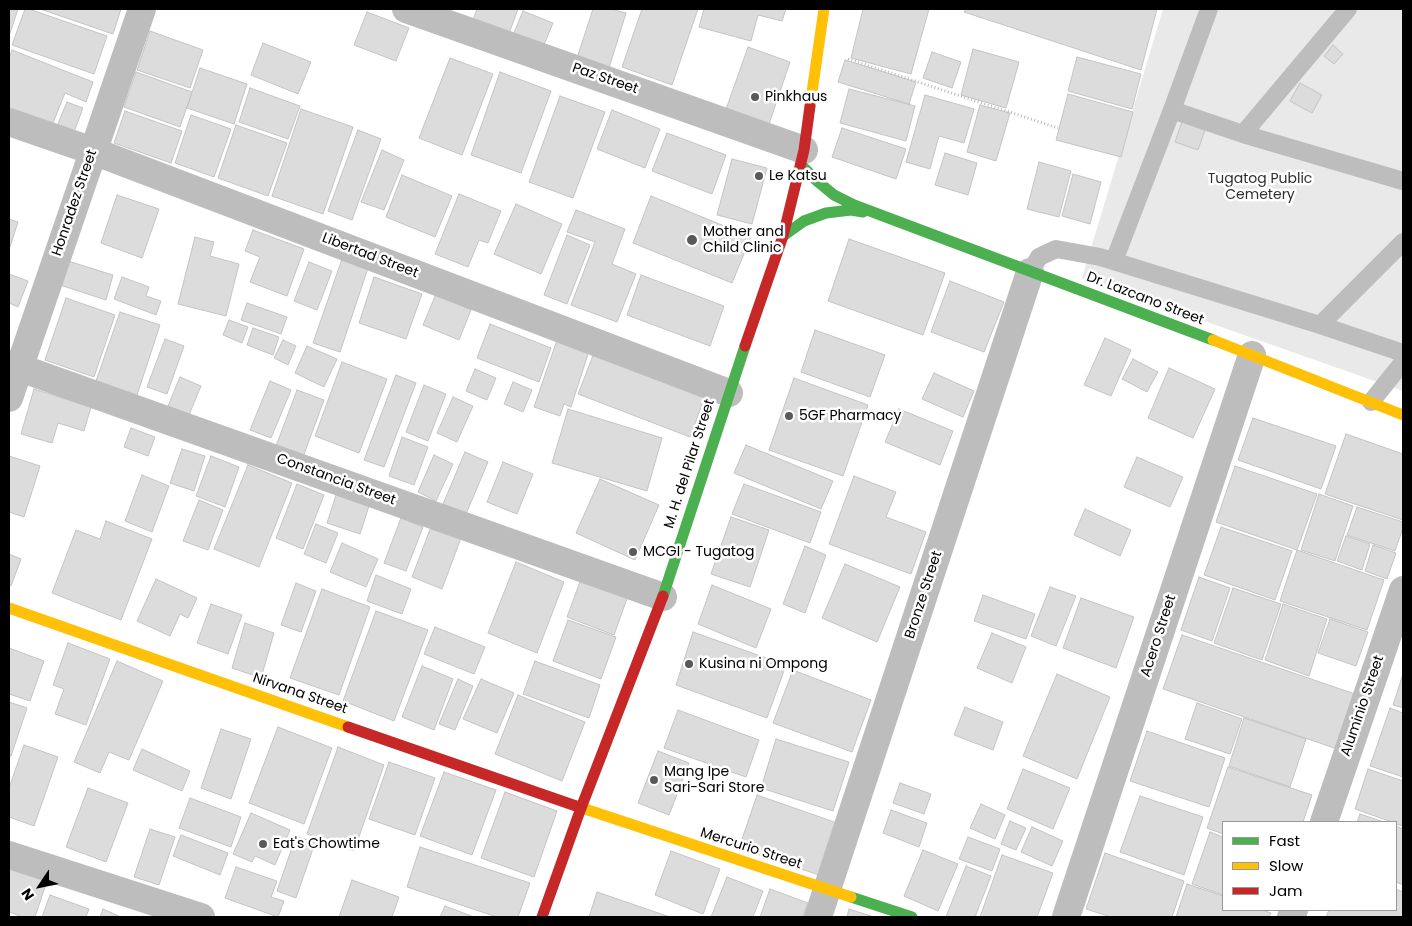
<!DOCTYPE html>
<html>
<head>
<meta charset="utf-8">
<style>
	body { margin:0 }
	#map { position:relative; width:1412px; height:926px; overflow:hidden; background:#fff; font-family:Poppins,sans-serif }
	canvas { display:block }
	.frame { position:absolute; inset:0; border:10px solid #000; pointer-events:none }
	.legend { position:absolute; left:1222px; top:821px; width:175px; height:90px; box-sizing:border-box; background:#fff; border:1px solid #999; margin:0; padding:6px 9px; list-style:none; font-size:15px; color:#000 }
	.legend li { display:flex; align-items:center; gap:10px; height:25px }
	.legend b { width:25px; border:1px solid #999 }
	.north { position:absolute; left:15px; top:861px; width:50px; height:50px; -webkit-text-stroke:4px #fff; paint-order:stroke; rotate:236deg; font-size:14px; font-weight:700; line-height:20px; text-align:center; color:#000 }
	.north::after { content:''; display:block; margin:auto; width:18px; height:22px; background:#000; clip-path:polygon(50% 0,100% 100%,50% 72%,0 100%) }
</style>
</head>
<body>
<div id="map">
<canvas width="1412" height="926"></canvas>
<div class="frame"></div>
<ul class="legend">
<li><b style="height:6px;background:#4caf50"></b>Fast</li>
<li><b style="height:6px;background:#ffc107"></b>Slow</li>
<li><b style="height:6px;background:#c62828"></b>Jam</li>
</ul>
<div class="north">N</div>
</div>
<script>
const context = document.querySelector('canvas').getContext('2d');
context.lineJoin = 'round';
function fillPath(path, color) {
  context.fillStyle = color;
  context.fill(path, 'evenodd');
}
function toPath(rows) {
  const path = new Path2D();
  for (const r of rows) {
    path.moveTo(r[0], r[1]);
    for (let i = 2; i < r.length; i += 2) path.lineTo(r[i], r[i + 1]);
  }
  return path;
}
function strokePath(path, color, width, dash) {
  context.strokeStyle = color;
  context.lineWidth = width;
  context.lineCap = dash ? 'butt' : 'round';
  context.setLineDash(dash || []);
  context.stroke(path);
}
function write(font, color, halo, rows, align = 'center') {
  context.font = font + ' Poppins,sans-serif';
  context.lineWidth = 5;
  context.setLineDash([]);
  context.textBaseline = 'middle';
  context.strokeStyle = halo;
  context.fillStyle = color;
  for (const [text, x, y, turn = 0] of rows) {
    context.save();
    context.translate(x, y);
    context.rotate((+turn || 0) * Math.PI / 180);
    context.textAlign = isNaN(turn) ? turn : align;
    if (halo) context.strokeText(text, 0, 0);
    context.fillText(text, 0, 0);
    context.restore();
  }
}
fillPath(toPath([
	[1163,9,1403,9,1403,391,1082,278]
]), '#e9e9e9');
const building = toPath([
	[9,9,18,9,9,36,9,9],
	[25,9,29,9,107,36,94,74,12,45,25,9],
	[40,9,121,9,113,34,40,9],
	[477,9,518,9,507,39,471,26,477,9],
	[593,9,611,9,626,13,609,68,577,58,593,9],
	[642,9,698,9,672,85,622,67,642,9],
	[704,9,786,9,782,21,758,15,751,41,699,27,704,9],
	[863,9,929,9,911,74,851,58,863,9],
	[966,9,1157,9,1141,70,964,12,966,9],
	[523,11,553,23,541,52,511,40,523,11],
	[367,12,409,28,396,61,354,45,367,12],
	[150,31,203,50,190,88,137,70,150,31],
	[263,43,311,62,298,94,251,75,263,43],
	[1333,45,1343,54,1334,64,1324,56,1333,45],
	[748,47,790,62,768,127,725,112,748,47],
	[973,49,1019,62,1006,108,961,95,973,49],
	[12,50,93,82,86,102,65,93,51,128,9,111,9,58,12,50],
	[932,52,961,62,952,88,923,78,932,52],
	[1077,57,1141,74,1132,109,1068,91,1077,57],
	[450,58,493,74,462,155,419,138,450,58],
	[845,60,916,82,909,104,838,82,845,60],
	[200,68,247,84,234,124,187,108,200,68],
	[136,72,192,92,180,127,124,107,136,72],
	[500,72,551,91,521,173,471,155,500,72],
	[1300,83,1322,95,1312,113,1290,101,1300,83],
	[250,88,300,106,288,139,239,122,250,88],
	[849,89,915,106,906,141,840,123,849,89],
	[1068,94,1133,112,1121,157,1056,140,1068,94],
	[925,95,974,109,964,143,939,136,930,169,906,162,925,95],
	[560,96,605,112,573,198,529,182,560,96],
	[67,102,83,108,74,132,57,126,67,102],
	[980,105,1010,113,996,161,967,152,980,105],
	[301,109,353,127,323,214,272,196,301,109],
	[612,110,660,129,645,168,597,149,612,110],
	[125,111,182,131,171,163,114,143,125,111],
	[191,115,231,129,214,177,175,163,191,115],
	[1184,116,1207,124,1198,150,1175,142,1184,116],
	[236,125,287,143,268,196,218,178,236,125],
	[842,128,906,149,896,179,832,157,842,128],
	[358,130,381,139,352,220,328,211,358,130],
	[667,133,726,155,712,194,652,171,667,133],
	[382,150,404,160,384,210,361,202,382,150],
	[945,153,977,163,968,195,935,185,945,153],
	[732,159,767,168,752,224,717,215,732,159],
	[1039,162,1071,171,1059,217,1027,209,1039,162],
	[1073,174,1101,182,1090,224,1062,216,1073,174],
	[402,175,452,196,435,237,386,217,402,175],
	[459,194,501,211,488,243,479,240,468,267,435,254,459,194],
	[117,195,159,209,142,258,101,243,117,195],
	[651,196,751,237,732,283,633,243,651,196],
	[516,204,562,224,541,274,494,254,516,204],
	[576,210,625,229,612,264,636,274,617,322,571,305,595,242,567,232,576,210],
	[9,219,18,222,10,247,9,247,9,219],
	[253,230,304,249,287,296,250,282,260,257,245,251,253,230],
	[567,235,590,245,567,304,544,295,567,235],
	[195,237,214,242,210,256,239,264,226,316,178,304,195,237],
	[849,239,945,273,923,335,828,301,849,239],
	[342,259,368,268,340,352,313,343,342,259],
	[68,261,113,275,106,300,60,285,68,261],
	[309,262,332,271,317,310,294,301,309,262],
	[9,274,28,281,18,307,9,303,9,274],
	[641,275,724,306,710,346,627,315,641,275],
	[122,277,149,287,146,296,161,301,156,315,114,299,122,277],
	[374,277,422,294,406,339,359,323,374,277],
	[950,281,1004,302,984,352,931,332,950,281],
	[436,294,471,310,459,340,423,325,436,294],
	[66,298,115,315,94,377,45,360,66,298],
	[247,303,287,317,281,334,241,320,247,303],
	[120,312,160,325,137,395,96,381,120,312],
	[229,320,248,327,242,343,223,335,229,320],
	[490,324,551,348,539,382,477,358,490,324],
	[253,328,279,337,273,355,247,345,253,328],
	[815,330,885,355,870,397,801,372,815,330],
	[1105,338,1131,350,1111,396,1084,385,1105,338],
	[165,339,184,346,167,394,147,387,165,339],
	[283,340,296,346,288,365,274,358,283,340],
	[557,340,589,351,571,407,564,404,560,416,534,407,557,340],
	[307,346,337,359,324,387,295,373,307,346],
	[596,348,707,391,690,437,578,394,596,348],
	[1133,359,1158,372,1147,392,1122,379,1133,359],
	[342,362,387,379,359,453,315,436,342,362],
	[1169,368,1215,389,1193,438,1148,418,1169,368],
	[475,369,496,378,487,400,466,391,475,369],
	[934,373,974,391,963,417,922,399,934,373],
	[396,375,416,383,384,467,364,460,396,375],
	[180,377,201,386,189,415,168,406,180,377],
	[794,378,868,405,843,476,769,450,794,378],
	[270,381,291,390,271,438,250,430,270,381],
	[513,382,532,390,523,412,504,404,513,382],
	[424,385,446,394,428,441,406,432,424,385],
	[34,389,91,407,84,431,58,423,52,443,21,434,34,389],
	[297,390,324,400,303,457,276,446,297,390],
	[453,397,473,406,457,442,437,433,453,397],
	[568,409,662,438,647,491,552,463,568,409],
	[899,409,953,431,940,465,885,442,899,409],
	[1253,418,1336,446,1321,489,1238,460,1253,418],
	[131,428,155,437,148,456,124,447,131,428],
	[1346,434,1403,454,1403,520,1325,494,1346,434],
	[402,437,428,447,414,485,389,476,402,437],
	[746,445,833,481,821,509,734,473,746,445],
	[182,449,205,456,194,491,170,483,182,449],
	[465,452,488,462,466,514,443,504,465,452],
	[434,455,453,464,436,501,418,492,434,455],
	[9,456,40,466,24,517,9,512,9,456],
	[211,456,239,467,225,507,196,496,211,456],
	[1137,457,1183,477,1170,507,1124,487,1137,457],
	[503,462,533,474,517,514,487,502,503,462],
	[248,465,292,483,259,567,214,549,248,465],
	[1235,466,1317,494,1297,550,1216,522,1235,466],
	[142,475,169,486,152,532,125,521,142,475],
	[854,476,896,492,886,517,926,532,911,574,829,544,854,476],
	[600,479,659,505,635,560,576,533,600,479],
	[297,484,324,495,303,549,276,538,297,484],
	[744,484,821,512,810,543,732,514,744,484],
	[1319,494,1353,506,1335,561,1301,550,1319,494],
	[336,495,369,506,360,534,327,523,336,495],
	[199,500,223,510,208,550,183,541,199,500],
	[1357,507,1403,522,1403,528,1395,551,1347,535,1357,507],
	[1085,509,1131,530,1120,556,1074,535,1085,509],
	[731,517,769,530,750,587,711,574,731,517],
	[401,518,423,527,406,571,384,563,401,518],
	[106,521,152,539,121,620,52,593,76,530,100,539,106,521],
	[316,524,338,533,326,563,304,554,316,524],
	[431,527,461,538,442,589,412,577,431,527],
	[1221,527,1292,551,1275,600,1204,575,1221,527],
	[1346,536,1370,544,1362,570,1337,561,1346,536],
	[342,543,378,559,366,587,330,572,342,543],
	[1373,545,1396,553,1387,579,1365,571,1373,545],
	[805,546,826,555,805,613,783,604,805,546],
	[1297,550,1384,580,1367,630,1280,601,1297,550],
	[9,554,21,559,11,586,9,585,9,554],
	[516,562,564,582,537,653,488,633,516,562],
	[845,564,900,587,877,642,822,618,845,564],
	[376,575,411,589,402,614,367,601,376,575],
	[1199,577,1230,588,1212,641,1181,630,1199,577],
	[156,579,197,598,188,618,180,614,170,636,137,621,156,579],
	[581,579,628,596,614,635,567,617,581,579],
	[296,583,316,591,301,632,281,625,296,583],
	[712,585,771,609,756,648,698,624,712,585],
	[1050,587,1076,596,1056,646,1031,636,1050,587],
	[1233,588,1281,604,1262,660,1214,643,1233,588],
	[322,589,370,607,339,695,290,678,322,589],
	[983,595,1035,614,1026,639,974,621,983,595],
	[1081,598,1134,617,1116,668,1063,648,1081,598],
	[211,604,242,615,228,654,197,643,211,604],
	[1283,604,1327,619,1309,676,1265,660,1283,604],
	[376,611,428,630,394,721,343,701,376,611],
	[1330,619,1368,632,1356,666,1318,653,1330,619],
	[568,620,616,637,601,679,553,661,568,620],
	[245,623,274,633,261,678,232,668,245,623],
	[435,627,485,647,474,674,424,654,435,627],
	[693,632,786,665,767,718,676,685,693,632],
	[992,633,1026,647,1012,683,977,668,992,633],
	[1182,635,1355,694,1337,749,1163,689,1182,635],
	[68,643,110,659,86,725,55,714,64,689,53,685,68,643],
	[9,648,44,661,30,701,9,694,9,648],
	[117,661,163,681,129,760,109,752,100,773,74,762,117,661],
	[535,661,600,685,589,718,523,694,535,661],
	[422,666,453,679,434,730,402,717,422,666],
	[793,670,871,700,852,752,773,723,793,670],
	[1057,674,1110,697,1077,779,1023,756,1057,674],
	[1403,674,1403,708,1393,705,1403,674],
	[458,679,473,686,455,730,439,724,458,679],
	[481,679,514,693,497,733,463,719,481,679],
	[518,695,585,722,562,781,495,754,518,695],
	[9,702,27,708,11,756,9,756,9,702],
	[1197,703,1242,719,1230,754,1185,739,1197,703],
	[965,707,1003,722,993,750,954,735,965,707],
	[1390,708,1403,713,1403,777,1370,766,1390,708],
	[678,710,759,740,746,777,664,748,678,710],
	[1244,718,1306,739,1290,787,1229,766,1244,718],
	[278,727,332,748,304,824,249,803,278,727],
	[221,729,251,739,231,799,201,788,221,729],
	[1147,731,1225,758,1209,807,1130,781,1147,731],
	[776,739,849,762,833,811,761,788,776,739],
	[24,745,58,757,34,826,9,817,9,788,24,745],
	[338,747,384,765,354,851,307,834,338,747],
	[142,749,190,771,182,791,133,770,142,749],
	[658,751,689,763,669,815,638,803,658,751],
	[389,762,435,778,415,835,369,819,389,762],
	[1228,767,1312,795,1303,822,1223,822,1223,834,1207,828,1228,767],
	[1023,769,1070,788,1053,829,1007,809,1023,769],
	[1368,769,1403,781,1403,826,1396,824,1396,822,1392,822,1355,809,1368,769],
	[444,772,496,790,472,855,420,836,444,772],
	[900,783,931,794,924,814,893,803,900,783],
	[88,788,128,803,106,862,66,847,88,788],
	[505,792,557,811,534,877,481,858,505,792],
	[757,795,840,824,822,876,739,848,757,795],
	[1140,796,1203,817,1184,875,1120,852,1140,796],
	[190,798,241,817,231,847,179,828,190,798],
	[981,804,1005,815,995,839,970,828,981,804],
	[891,810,927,823,919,847,883,833,891,810],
	[251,813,290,830,275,865,255,856,252,862,233,854,251,813],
	[1360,814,1384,822,1357,822,1360,814],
	[1010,821,1026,828,1016,850,1001,844,1010,821],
	[1396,826,1403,829,1403,885,1396,882,1396,826],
	[1032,827,1063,841,1052,866,1021,852,1032,827],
	[150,829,175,837,159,885,134,877,150,829],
	[1210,832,1223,837,1223,895,1192,884,1210,832],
	[181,835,228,853,220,875,173,856,181,835],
	[296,836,315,843,296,898,277,891,296,836],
	[968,837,1000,849,992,871,959,859,968,837],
	[420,847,530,883,518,917,497,917,407,887,420,847],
	[923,850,958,864,938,911,904,896,923,850],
	[671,851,720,869,703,914,655,895,671,851],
	[1105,853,1184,881,1172,917,1111,917,1086,909,1105,853],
	[1002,855,1053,873,1037,917,980,917,1002,855],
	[966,866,991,876,975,917,946,917,966,866],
	[9,867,47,881,35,917,23,917,9,912,9,867],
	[236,867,277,881,271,897,284,901,278,917,225,898,236,867],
	[727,877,763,891,753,917,711,917,727,877],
	[352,880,399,897,392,917,339,917,352,880],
	[1187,884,1223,896,1223,910,1262,910,1271,913,1269,917,1176,917,1187,884],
	[770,889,808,903,803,917,760,917,770,889],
	[1396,889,1403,892,1403,917,1326,917,1329,910,1396,910,1396,889],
	[597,892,670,917,589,917,597,892],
	[50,895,89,909,86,917,42,917,50,895],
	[445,906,474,917,440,917,445,906],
	[103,909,121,917,100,917,103,909],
	[849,909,874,917,847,917,849,909]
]);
fillPath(building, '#dcdcdc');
strokePath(building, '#c4c4c4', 1);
strokePath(toPath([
	[848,59,1058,128]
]), '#b8b8b8', 3, [1, 2.5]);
strokePath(toPath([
	[1172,110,1243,134,1403,181],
	[1243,134,1348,9],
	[1114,261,1172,110,1209,9],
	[1030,272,1039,257,1056,249,1100,257,1320,325,1403,242],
	[1320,325,1403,353],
	[1371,402,1403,362]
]), '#bdbdbd', 18);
strokePath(toPath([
	[406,9,804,150],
	[9,122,93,151,729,393],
	[9,364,663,597],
	[9,398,142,9],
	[1324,822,1403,590],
	[9,855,201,917],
	[818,917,1030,272],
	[1066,917,1252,355],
	[1291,917,1294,910]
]), '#bdbdbd', 28);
strokePath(toPath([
	[801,165,817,181,834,195,854,205,1213,340],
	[783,236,804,221,826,213,851,210,863,212],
	[663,596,745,346],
	[851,897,912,917]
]), '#4caf50', 11);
strokePath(toPath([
	[810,106,824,9],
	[1213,340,1403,415],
	[9,608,348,727],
	[576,806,851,897]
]), '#ffc107', 11);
strokePath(toPath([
	[745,346,783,236,804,150,810,106],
	[348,727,576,806],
	[542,917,581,808,663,596]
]), '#c62828', 11);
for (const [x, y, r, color] of [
	[755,97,5,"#595959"],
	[759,176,5,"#595959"],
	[692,240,6,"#595959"],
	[789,416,5,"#595959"],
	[633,552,5,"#595959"],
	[689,664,5,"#595959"],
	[654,780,5,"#595959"],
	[263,844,5,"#595959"]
]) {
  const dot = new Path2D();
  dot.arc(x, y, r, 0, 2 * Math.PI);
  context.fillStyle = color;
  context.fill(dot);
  strokePath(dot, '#fff', 2);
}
write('14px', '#000', '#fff', [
	["Paz Street",605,79,19],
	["Honradez Street",75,203,-71],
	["Libertad Street",370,256,21],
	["Dr. Lazcano Street",1145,299,21],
	["M. H. del Pilar Street",690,464,-72],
	["Constancia Street",336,480,20],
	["Bronze Street",924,595,-72],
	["Acero Street",1159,636,-72],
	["Nirvana Street",300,694,19],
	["Aluminio Street",1363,706,-71],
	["Mercurio Street",751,849,18]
]);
write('14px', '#000', '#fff', [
	["Pinkhaus",765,97],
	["Le Katsu",769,176],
	["Mother and",703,232],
	["Child Clinic",703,248],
	["5GF Pharmacy",799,416],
	["MCGI - Tugatog",643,552],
	["Kusina ni Ompong",699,664],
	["Mang Ipe",664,772],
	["Sari-Sari Store",664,788],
	["Eat's Chowtime",273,844]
], 'left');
write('14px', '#2e2e2e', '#fff', [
	["Tugatog Public",1260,179],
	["Cemetery",1260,195]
]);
</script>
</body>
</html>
